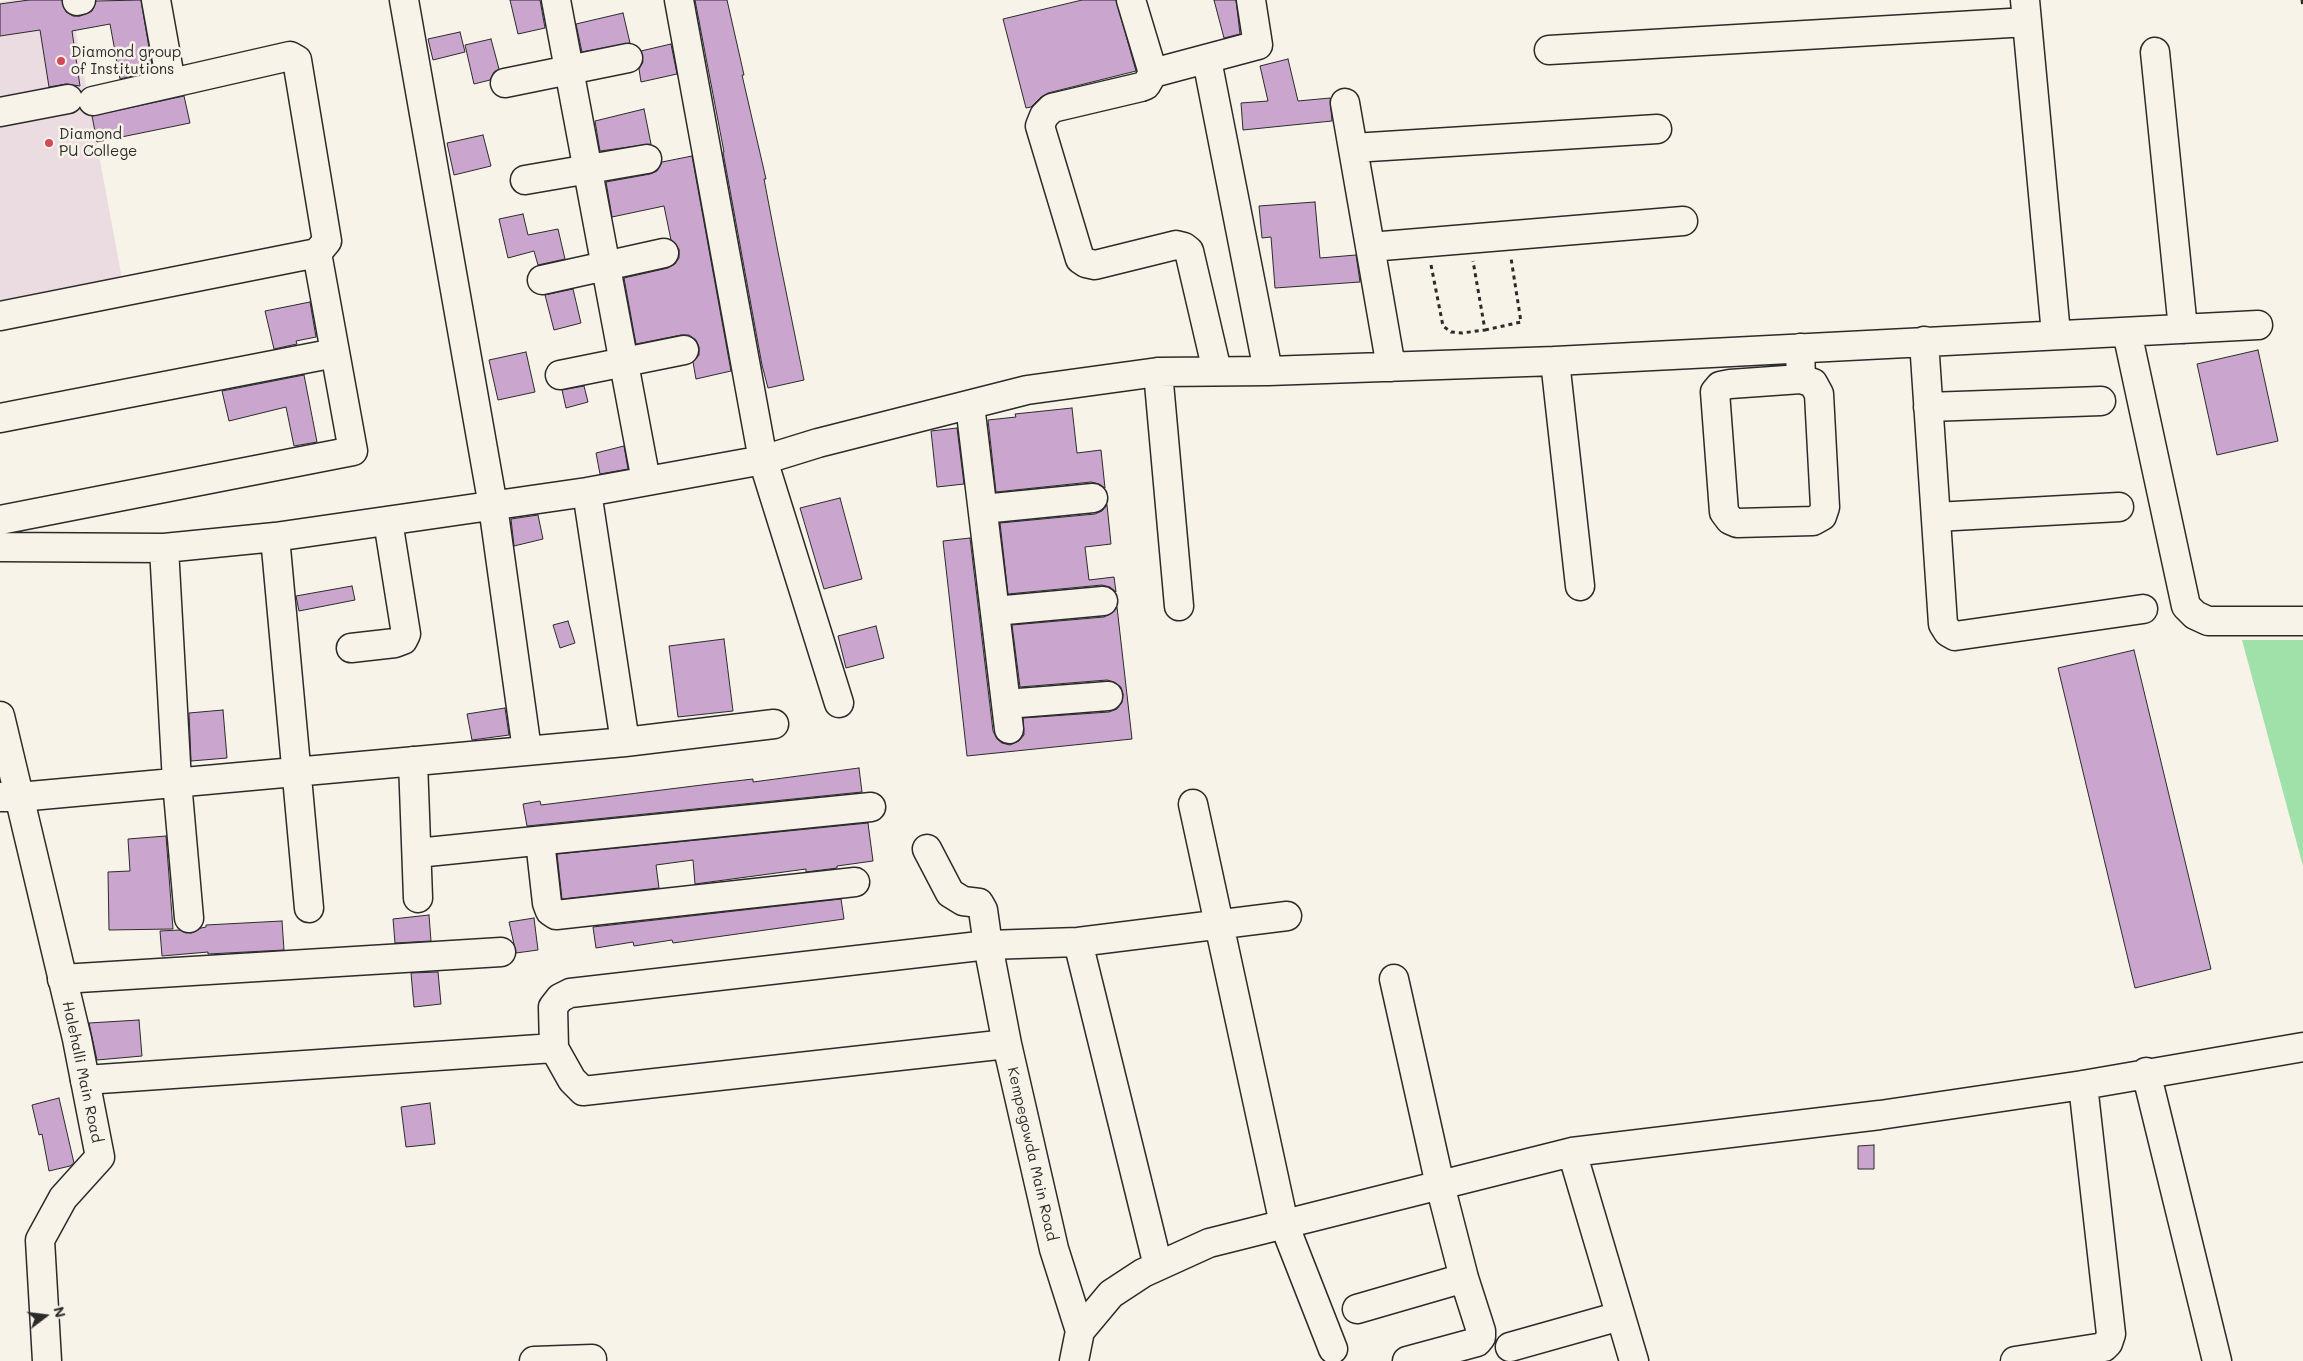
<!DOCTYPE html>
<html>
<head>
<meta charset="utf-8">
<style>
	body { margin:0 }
	#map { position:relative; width:2303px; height:1361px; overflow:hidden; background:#f7f3e8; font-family:Mali,sans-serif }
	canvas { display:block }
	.north { position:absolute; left:20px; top:1291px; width:50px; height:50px; -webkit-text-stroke:4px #f7f3e8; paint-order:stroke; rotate:75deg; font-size:14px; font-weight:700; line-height:20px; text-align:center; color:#2b2b2b }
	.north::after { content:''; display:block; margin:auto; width:18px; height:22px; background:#2b2b2b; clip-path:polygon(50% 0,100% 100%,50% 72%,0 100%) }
</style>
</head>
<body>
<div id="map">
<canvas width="2303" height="1361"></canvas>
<div class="north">N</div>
</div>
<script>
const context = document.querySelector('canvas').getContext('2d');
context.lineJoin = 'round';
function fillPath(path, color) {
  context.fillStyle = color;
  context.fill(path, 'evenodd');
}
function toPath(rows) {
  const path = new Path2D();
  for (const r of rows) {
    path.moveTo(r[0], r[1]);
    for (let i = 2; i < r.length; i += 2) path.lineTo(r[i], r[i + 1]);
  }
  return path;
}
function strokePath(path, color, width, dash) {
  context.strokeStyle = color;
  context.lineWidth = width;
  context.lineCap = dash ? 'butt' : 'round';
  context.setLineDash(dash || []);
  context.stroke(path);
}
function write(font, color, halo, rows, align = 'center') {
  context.font = font + ' Mali,sans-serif';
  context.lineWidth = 5;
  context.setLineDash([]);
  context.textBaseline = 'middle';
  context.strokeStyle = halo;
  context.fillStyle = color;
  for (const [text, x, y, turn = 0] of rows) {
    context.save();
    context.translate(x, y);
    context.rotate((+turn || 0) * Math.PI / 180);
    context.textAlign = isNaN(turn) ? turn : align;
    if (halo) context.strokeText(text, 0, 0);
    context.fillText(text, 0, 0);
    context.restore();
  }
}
fillPath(toPath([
	[14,0,70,0,123,284,0,308,0,2]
]), '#eadce0');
fillPath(toPath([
	[2242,640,2303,640,2303,866]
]), '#a0e0a9');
const building = toPath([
	[29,0,62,0,66,12,73,16,80,16,92,11,96,1,141,0,153,71,120,79,110,24,72,31,80,86,66,84,49,87,40,30,0,36,0,4,29,0],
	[510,0,540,0,545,28,518,34,510,0],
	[695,0,727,0,744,75,742,75,766,179,764,179,778,252,804,380,768,388,762,365,723,152,724,152,695,0],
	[1082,0,1116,0,1136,71,1048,93,1041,97,1031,107,1026,108,1003,19,1082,0],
	[1214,0,1236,0,1240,34,1224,38,1214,0],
	[623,13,630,43,582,52,576,24,623,13],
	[460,32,465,52,433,60,428,39,460,32],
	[491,39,499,69,494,72,490,80,474,84,465,45,491,39],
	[671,44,677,74,641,82,639,69,643,62,641,51,671,44],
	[1288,59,1298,101,1330,98,1332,121,1243,130,1241,103,1268,101,1260,66,1288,59],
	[184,96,190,123,97,142,92,116,184,96],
	[644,109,651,144,600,151,595,121,644,109],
	[483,135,491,166,454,175,447,143,483,135],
	[692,156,731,371,696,379,693,362,699,355,699,347,696,340,689,335,681,335,636,344,624,278,668,268,675,264,679,258,679,249,671,240,664,206,612,217,606,182,650,174,657,171,662,162,692,156],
	[1315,202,1320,258,1356,255,1360,282,1275,288,1271,237,1262,238,1259,206,1315,202],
	[523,214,528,235,558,229,565,259,538,265,534,251,508,258,499,219,523,214],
	[573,289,581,323,554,330,545,295,573,289],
	[310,302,316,337,296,341,297,344,274,349,265,311,310,302],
	[2258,350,2278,441,2217,455,2197,364,2258,350],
	[526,352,535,392,498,400,489,360,526,352],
	[304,375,317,442,294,446,286,407,229,421,222,391,304,375],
	[584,386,588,402,566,408,562,390,584,386],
	[1072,408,1077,453,1101,450,1105,488,1099,484,1091,482,996,492,988,420,1016,417,1015,414,1072,408],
	[957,428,964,484,937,487,931,431,957,428],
	[624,446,628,469,600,474,596,453,624,446],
	[840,498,862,579,824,589,800,508,840,498],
	[1107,505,1111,544,1085,547,1089,580,1114,577,1116,592,1110,587,1102,585,1008,594,1000,523,1095,514,1102,511,1107,505],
	[538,515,543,539,514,546,511,519,538,515],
	[970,538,993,731,997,739,1002,743,1010,745,1019,741,1024,735,1023,718,1109,712,1117,709,1122,702,1123,694,1121,687,1114,682,1107,680,1020,687,1012,625,1104,617,1112,613,1117,607,1132,739,967,756,943,541,970,538],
	[352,586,355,600,299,611,296,596,352,586],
	[568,621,575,643,560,648,553,625,568,621],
	[876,626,884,658,846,668,838,636,876,626],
	[724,639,733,711,678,717,669,646,724,639],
	[2134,650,2211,969,2135,988,2058,668,2134,650],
	[505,708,509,735,472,740,467,714,505,708],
	[223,710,227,758,191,761,189,713,223,710],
	[859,768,862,792,527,826,523,804,540,801,541,805,718,783,753,779,753,782,859,768],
	[868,823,873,861,837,866,837,868,806,872,806,869,695,884,693,860,656,865,659,888,562,899,557,854,868,823],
	[166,836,173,929,109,930,108,872,130,871,128,839,166,836],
	[841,899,844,919,673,943,672,940,634,946,633,942,596,948,593,927,841,899],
	[429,915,431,941,395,943,393,919,429,915],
	[534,918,538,950,516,953,509,922,534,918],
	[282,921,284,950,208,954,208,952,162,956,160,931,179,930,191,933,201,928,206,927,206,925,282,921],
	[438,972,441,1004,414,1007,411,973,438,972],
	[139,1020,142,1056,97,1060,89,1023,139,1020],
	[59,1098,74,1163,70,1166,49,1171,42,1134,39,1135,32,1105,59,1098],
	[430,1103,435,1144,406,1147,401,1107,430,1103],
	[1874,1145,1874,1169,1858,1169,1858,1146,1874,1145]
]);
fillPath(building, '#caa5cd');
strokePath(building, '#2b2b2b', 1);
const minor = toPath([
	[156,0,171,83],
	[404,0,493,506,527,750],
	[556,0,646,481],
	[679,0,763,460,839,703],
	[1131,0,1153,73],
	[2025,0,2056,334],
	[77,1,81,0],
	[1549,50,2027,22],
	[2155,52,2183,329],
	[1207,60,1268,371],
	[1153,73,1146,85,1141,87,1052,108,1044,116,1040,126,1080,259,1086,263,1095,265,1176,245,1184,247,1189,251,1217,371],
	[1153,73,1258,45,1251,0],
	[505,83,628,58],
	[93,101,290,56,297,60,327,241,317,253],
	[1345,103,1391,367],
	[0,112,68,99],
	[1353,148,1657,129],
	[525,180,647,159],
	[1370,247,1683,221],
	[542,280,664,253],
	[0,316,317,253,353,451,0,520],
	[2127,332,2186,606,2195,615,2208,621,2303,621],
	[1924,341,1943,624,1948,632,1955,636,2143,609],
	[1800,348,1801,379,1813,383,1819,394,1825,507,1822,516,1813,521,1737,523,1730,520,1724,512,1715,392,1720,386,1730,384,1801,379],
	[1555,361,1580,586],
	[1158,372,1179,606],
	[560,375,684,350],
	[970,405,1009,729],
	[1928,407,2101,401],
	[0,418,335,353],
	[587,492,625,742],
	[983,509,1093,498],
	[1936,517,2119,507],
	[275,537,309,908],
	[0,547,164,548,275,537,587,492,763,460,818,443,1027,390,1158,372,1268,371,1555,361,2258,325],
	[164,548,177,782,189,918],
	[995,611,1103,601],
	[351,648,395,643,403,640,406,634,388,521],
	[1006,704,1108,696],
	[413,761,418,898],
	[0,797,19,797,625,742,774,724],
	[1193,804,1284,1224,1333,1349],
	[540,841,547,903,550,911,556,915,855,882],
	[927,849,950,893,963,901,979,903,983,910,988,945,570,993,560,998,553,1007,554,1048,572,1080,583,1091,1007,1044],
	[417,853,871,807],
	[1078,942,1158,1266],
	[62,979,501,952],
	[1394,979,1440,1185,1464,1278,1481,1331,1481,1337,1477,1342,1407,1361],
	[2146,1072,2217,1361],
	[85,1080,554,1048],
	[1572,1152,1634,1361],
	[1357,1309,1464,1278],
	[1080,1331,1111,1294,1143,1273,1209,1243,1572,1152,1880,1115,2083,1085,2303,1047],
	[1510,1347,1620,1316],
	[534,1361,592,1359],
	[1074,1361,1080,1331,1054,1249,1007,1044,988,945,1078,942,1287,916],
	[2015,1361,2104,1347,2108,1343,2111,1334,2083,1085]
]);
const major = toPath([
	[0,716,77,1039,100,1157,63,1198,40,1240,47,1361]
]);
strokePath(minor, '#2b2b2b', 31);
strokePath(major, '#2b2b2b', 31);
strokePath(toPath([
	[2302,0,2303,7],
	[1431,265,1443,326,1451,332,1462,333,1485,330,1473,261],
	[1485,330,1521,322,1511,258]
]), '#2b2b2b', 3, [4, 4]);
strokePath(minor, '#f7f3e8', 28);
strokePath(major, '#f7f3e8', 28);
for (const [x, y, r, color] of [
	[61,61,5,"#d1495b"],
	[49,143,5,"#d1495b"]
]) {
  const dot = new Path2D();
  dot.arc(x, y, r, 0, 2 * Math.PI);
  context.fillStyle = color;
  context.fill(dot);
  strokePath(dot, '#f7f3e8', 2);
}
write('15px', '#2b2b2b', '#f7f3e8', [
	["Diamond group",71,52],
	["of Institutions",71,69],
	["Diamond",59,134],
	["PU College",59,151]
], 'left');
write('15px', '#2b2b2b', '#f7f3e8', [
	["Halehalli Main Road",82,1072,78],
	["Kempegowda Main Road",1032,1154,77]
]);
</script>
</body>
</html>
